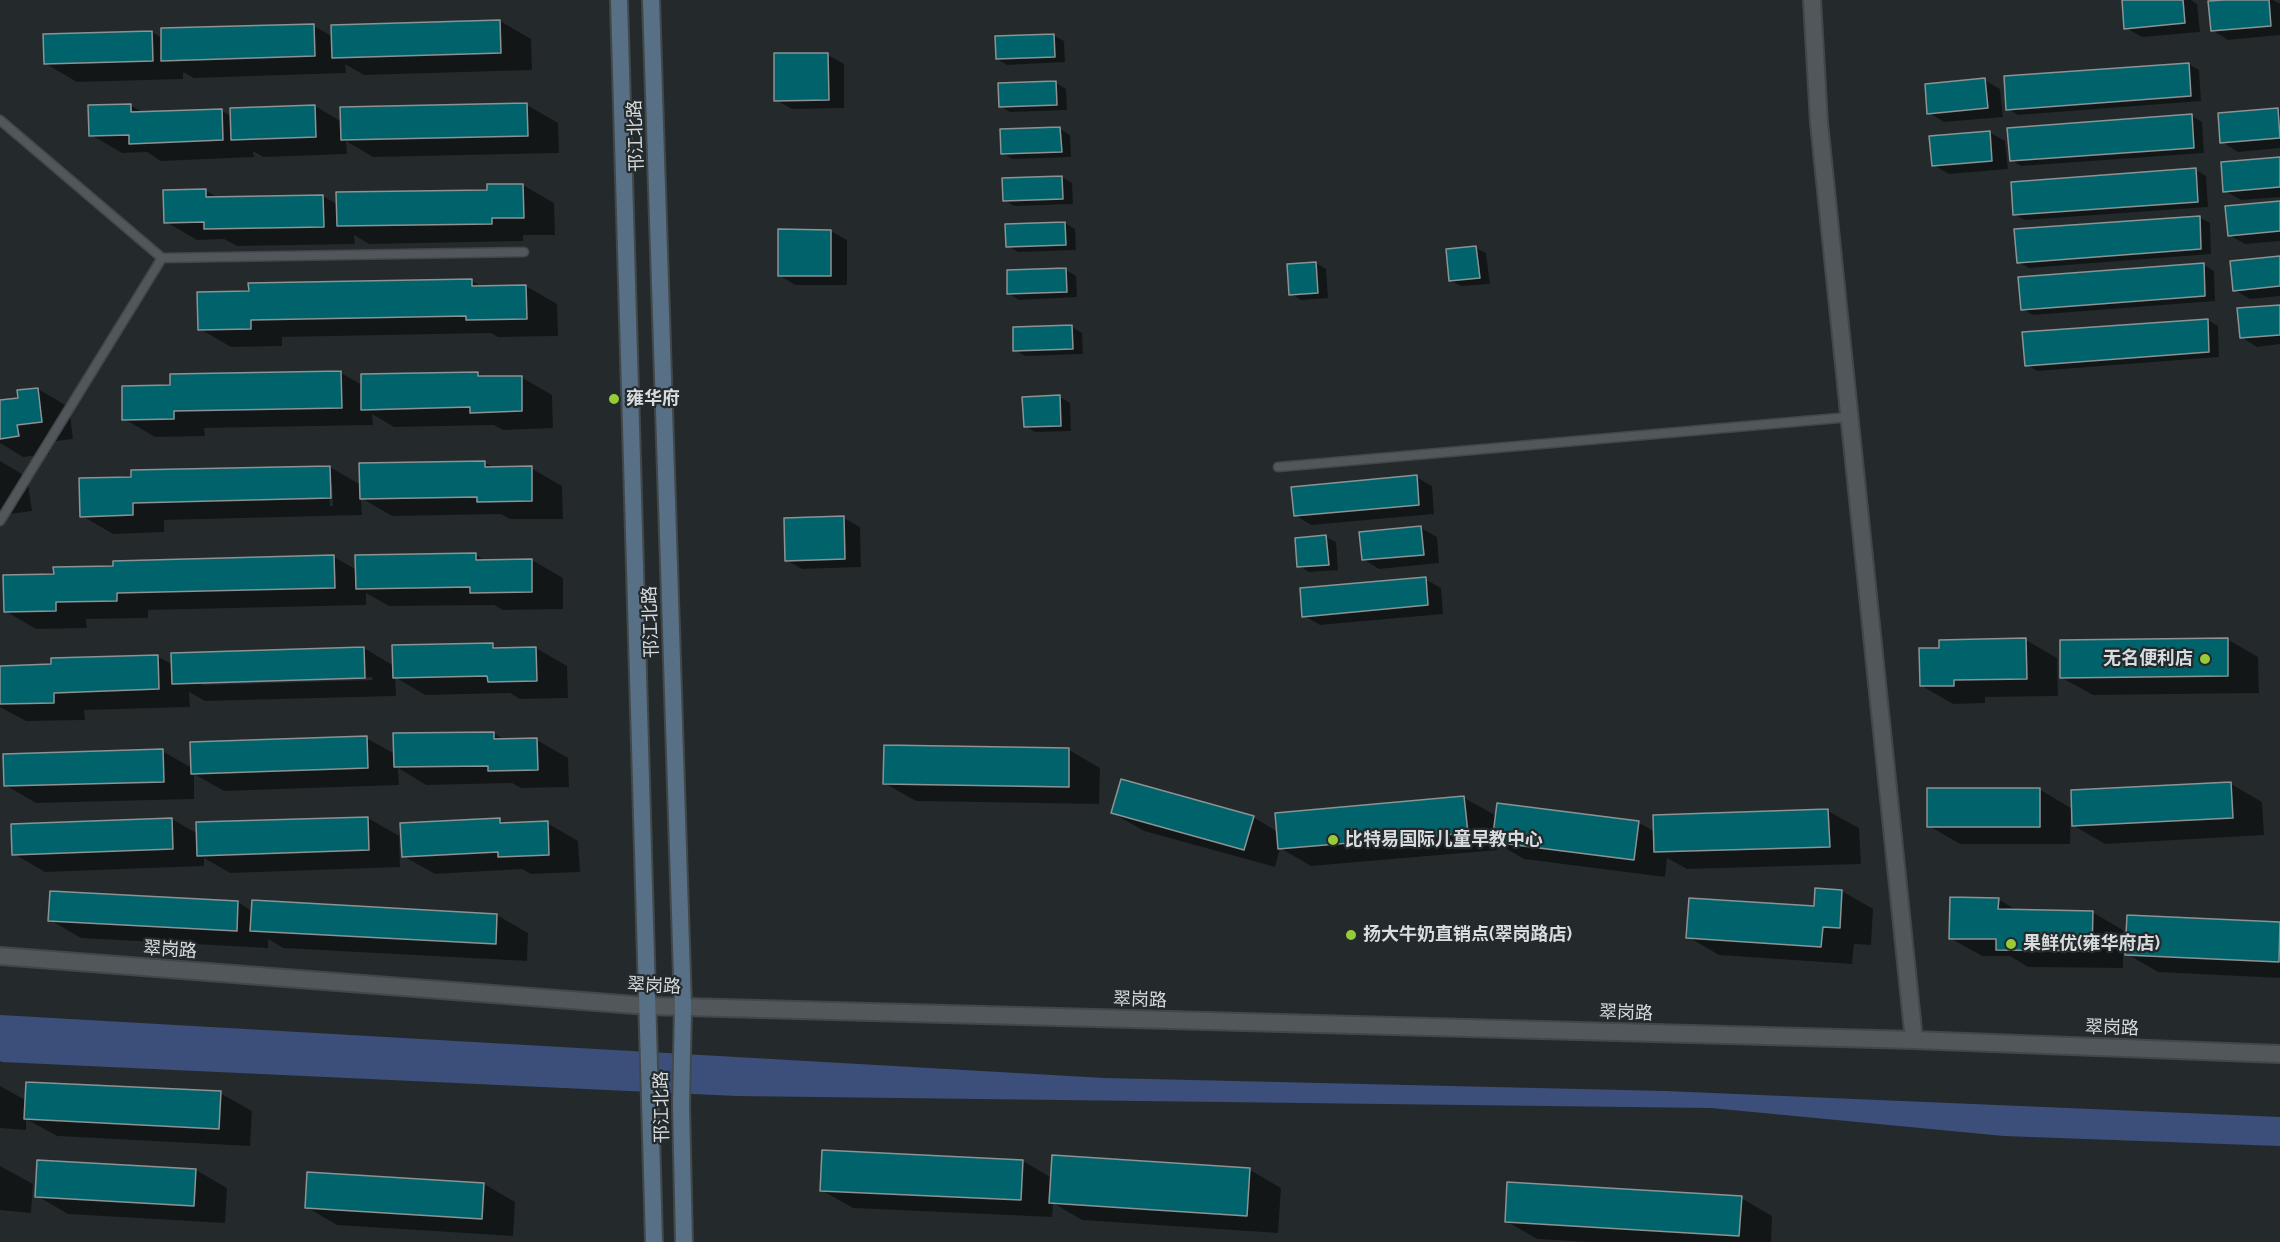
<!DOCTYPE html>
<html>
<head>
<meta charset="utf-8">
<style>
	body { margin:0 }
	canvas { display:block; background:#242a2c }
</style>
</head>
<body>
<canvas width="2280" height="1242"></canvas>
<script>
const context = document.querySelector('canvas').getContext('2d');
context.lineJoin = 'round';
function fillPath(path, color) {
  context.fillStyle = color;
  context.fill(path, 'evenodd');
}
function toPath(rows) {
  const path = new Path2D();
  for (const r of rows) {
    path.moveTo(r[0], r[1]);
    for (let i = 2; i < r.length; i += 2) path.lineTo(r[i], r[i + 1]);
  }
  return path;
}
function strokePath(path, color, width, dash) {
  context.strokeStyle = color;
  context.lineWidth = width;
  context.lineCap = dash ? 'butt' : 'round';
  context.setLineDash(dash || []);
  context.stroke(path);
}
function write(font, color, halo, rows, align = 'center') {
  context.font = font + ' Raleway,"Noto Sans SC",sans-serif';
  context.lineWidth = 4.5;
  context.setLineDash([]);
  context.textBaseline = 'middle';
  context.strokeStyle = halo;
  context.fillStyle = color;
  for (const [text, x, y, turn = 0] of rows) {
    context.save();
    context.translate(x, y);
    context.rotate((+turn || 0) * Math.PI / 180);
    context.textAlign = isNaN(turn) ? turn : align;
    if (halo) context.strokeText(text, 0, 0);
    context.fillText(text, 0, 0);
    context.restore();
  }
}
fillPath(toPath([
	[0,1015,1104,1078,1665,1091,2280,1117,2280,1146,2004,1136,1711,1108,737,1096,2,1062,0,1061]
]), '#3c4f7b');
fillPath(toPath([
	[2123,0,2191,0,2197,4,2200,32,2142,37,2126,28],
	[2241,0,2273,0,2280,4,2280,35,2228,40,2212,30],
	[500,21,531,39,532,70,364,75,345,64,346,73,194,78,183,72,183,79,77,82,46,64,152,32,162,38,314,26,333,37],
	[1053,35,1064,41,1065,62,1007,65,997,59],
	[828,55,844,64,844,108,792,109,776,100],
	[2189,64,2199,70,2201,101,2018,115,2008,109],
	[1984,80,2000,89,2003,117,1944,122,1929,113],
	[1056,83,1066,89,1067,110,1010,112,1000,106],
	[130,105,144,113,222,111,231,116,315,106,342,122,527,105,558,123,559,153,373,157,346,141,347,154,263,157,253,151,254,157,161,161,147,152,122,153,91,135],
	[2278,110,2280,111,2280,148,2238,152,2222,142],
	[2192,116,2202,122,2204,153,2021,166,2011,160,2009,129],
	[1060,129,1070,135,1071,157,1013,159,1002,153],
	[1989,132,2005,141,2008,169,1949,174,1933,165],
	[2280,158,2280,197,2241,200,2225,191],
	[2196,170,2206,176,2208,207,2025,220,2015,215],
	[1062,177,1072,183,1073,204,1014,206,1004,200],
	[523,185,554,203,555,235,523,235,523,241,369,244,354,235,355,244,237,246,224,239,197,240,166,222,205,190,218,198,323,196,338,205,489,191],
	[2280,202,2280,241,2245,244,2229,235],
	[2199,217,2210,223,2211,254,2029,268,2018,262],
	[1065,223,1075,229,1076,250,1018,252,1008,246],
	[831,231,847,240,847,285,795,285,779,275],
	[1476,248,1486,253,1490,284,1461,286,1451,281],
	[2280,258,2280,296,2250,299,2234,290],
	[1316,263,1326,269,1328,298,1301,300,1291,294],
	[2204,265,2214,271,2215,301,2033,315,2022,309],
	[1066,270,1076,276,1077,297,1019,300,1009,294],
	[472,281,482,287,526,286,557,304,558,336,498,337,491,333,282,337,282,346,231,347,200,329],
	[2280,306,2280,344,2257,347,2241,337],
	[2208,320,2218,326,2219,357,2037,371,2027,365],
	[1072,327,1082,333,1083,354,1025,356,1015,350],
	[341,373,362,385,478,373,486,378,521,377,552,395,553,428,503,430,494,425,394,427,372,414,373,425,204,428,205,436,155,437,124,419,172,387],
	[38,389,69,407,73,439,48,442,49,454,23,457,0,443,0,402,20,399],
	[1060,397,1070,403,1071,431,1035,432,1025,426],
	[0,461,27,477,32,511,2,515,3,525,0,525],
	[485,463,495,468,531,468,562,486,563,519,510,519,501,514,392,516,361,498,362,515,164,520,164,532,113,534,82,516,81,480,330,467,361,485],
	[329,483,332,483,333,506,330,506],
	[1416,477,1432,486,1434,514,1311,525,1295,515],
	[844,518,860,527,861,567,802,569,786,560],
	[1421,528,1437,537,1439,563,1379,569,1363,559],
	[1326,537,1336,542,1338,570,1309,572,1299,566],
	[476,555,486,561,532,560,563,578,563,609,503,610,494,605,389,606,366,593,366,605,148,610,148,618,86,619,87,628,36,629,5,611,55,575,334,557,357,570],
	[1425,579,1441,588,1443,614,1320,625,1304,616],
	[2227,639,2258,657,2259,693,2093,695,2062,678],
	[2026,640,2057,658,2058,696,1985,697,1985,703,1953,704,1922,686,1940,649],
	[493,645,500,649,536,648,567,666,568,698,520,699,510,693,425,695,395,677,396,696,205,701,189,692,190,707,84,710,85,720,26,721,0,707,0,667,52,666,157,656,173,665,364,648,394,666],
	[372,677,373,680,202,685,202,682],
	[493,733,505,740,537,740,568,758,569,787,521,788,512,783,426,785,398,768,399,785,224,791,194,774,194,799,36,803,5,785,162,751,192,768,366,738,395,754],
	[1069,750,1100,768,1099,804,916,801,884,783],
	[2231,784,2262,802,2264,835,2105,844,2074,826],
	[2039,789,2071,808,2070,844,1960,844,1929,826],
	[1464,798,1497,816,1638,822,1655,832,1655,816,1828,811,1859,828,1861,864,1687,869,1667,858,1665,877,1524,859,1498,844,1498,850,1311,866,1280,848,1275,867,1144,831,1113,813,1253,817,1278,832],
	[368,818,399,836,400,867,230,873,204,858,204,866,45,872,14,854,172,819,198,834],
	[499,820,508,824,547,823,578,841,580,872,531,874,522,869,435,874,403,856],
	[1842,891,1873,909,1871,945,1854,944,1852,964,1719,955,1688,937,1815,908],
	[1998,899,2018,911,2092,912,2123,930,2123,968,2028,967,2010,956,1982,956,1950,938],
	[238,902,252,911,497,915,528,933,527,961,283,948,268,939,268,948,81,938,50,920],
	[2129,917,2280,924,2280,978,2158,972,2127,954],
	[0,1086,27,1101,220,1093,252,1111,250,1146,57,1136,26,1119,26,1130,0,1128],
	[1023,1161,1052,1178,1250,1170,1281,1188,1278,1233,1082,1220,1053,1203,1052,1217,853,1208,821,1190],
	[0,1166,33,1184,31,1213,0,1210],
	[196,1170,227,1188,225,1223,68,1214,37,1196],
	[484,1184,515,1202,513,1236,337,1225,306,1207],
	[1741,1198,1772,1216,1771,1242,1589,1242,1537,1239,1506,1221]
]), '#0007');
const building = toPath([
	[2122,0,2183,0,2185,23,2124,29,2122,0],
	[2224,0,2269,0,2271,26,2211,31,2208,1,2224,0],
	[500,20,501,53,332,58,331,25,500,20],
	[314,24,315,56,161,61,161,28,314,24],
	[152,31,153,61,44,64,43,34,152,31],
	[1054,34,1055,57,996,59,995,36,1054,34],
	[774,53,828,53,829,100,774,101,774,53],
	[2189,63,2191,96,2006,110,2004,76,2189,63],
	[1985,78,1988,108,1927,114,1925,84,1985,78],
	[1056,81,1057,105,999,107,998,83,1056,81],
	[527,103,528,136,341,140,340,107,527,103],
	[131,104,131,112,222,109,223,140,129,144,129,135,89,136,88,105,131,104],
	[315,105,316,137,231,140,230,108,315,105],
	[2278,108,2280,138,2220,143,2218,113,2278,108],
	[2192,114,2194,148,2010,161,2007,128,2192,114],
	[1060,127,1062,152,1001,154,1000,129,1060,127],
	[1990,131,1992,161,1932,166,1929,136,1990,131],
	[2280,157,2280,187,2223,192,2221,162,2280,157],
	[2196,168,2198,202,2013,215,2011,182,2196,168],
	[1062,176,1063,199,1003,201,1002,178,1062,176],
	[487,184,523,184,524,218,492,218,492,224,337,226,336,192,487,190,487,184],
	[206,189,206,197,323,195,324,227,204,229,204,222,164,223,163,190,206,189],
	[2280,201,2280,231,2228,236,2225,206,2280,201],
	[2200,216,2201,249,2017,263,2014,229,2200,216],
	[1065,222,1066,245,1006,247,1005,224,1065,222],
	[778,229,831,230,831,276,778,276,778,229],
	[1476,246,1480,278,1449,281,1446,249,1476,246],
	[2280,256,2280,286,2233,291,2230,261,2280,256],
	[1316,262,1318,293,1289,295,1287,264,1316,262],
	[2204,263,2205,296,2021,310,2018,277,2204,263],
	[1066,268,1067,292,1007,294,1007,270,1066,268],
	[472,279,472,286,526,285,527,319,466,320,466,316,251,320,251,329,198,330,197,292,249,291,248,283,472,279],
	[2280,305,2280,335,2240,338,2237,308,2280,305],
	[2208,319,2209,352,2025,366,2022,332,2208,319],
	[1072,325,1073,349,1013,351,1013,327,1072,325],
	[341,371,342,408,174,411,174,419,122,420,122,386,170,385,170,374,341,371],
	[478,372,478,376,522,376,522,411,470,413,470,407,361,410,361,374,478,372],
	[38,388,42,422,17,425,19,436,0,439,0,400,18,398,17,390,38,388],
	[1060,395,1061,426,1024,427,1022,397,1060,395],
	[485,461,485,467,532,466,532,501,477,502,477,497,360,499,359,463,485,461],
	[330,466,331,498,133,503,133,515,80,517,79,478,131,477,131,470,330,466],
	[1417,475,1419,505,1294,516,1291,487,1417,475],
	[844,516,845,559,785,561,784,518,844,516],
	[1421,526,1424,555,1362,560,1359,532,1421,526],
	[1326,535,1329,565,1297,567,1295,538,1326,535],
	[476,553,476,560,532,559,532,592,470,593,470,587,356,589,355,555,476,553],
	[334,555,335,588,117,593,117,601,56,602,56,611,4,612,3,575,54,574,53,567,113,566,113,561,334,555],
	[1426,577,1428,605,1302,617,1300,588,1426,577],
	[2026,638,2027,679,1954,680,1954,686,1920,686,1919,648,1939,648,1939,640,2026,638],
	[2228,638,2228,676,2060,678,2060,640,2228,638],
	[493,643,493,648,536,647,537,681,488,682,487,676,393,678,392,645,493,643],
	[364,647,365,678,172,684,171,653,364,647],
	[158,655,159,689,54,693,54,703,0,704,0,666,51,664,51,658,158,655],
	[494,732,494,739,537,738,538,770,488,771,488,766,394,767,393,733,494,732],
	[367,736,368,768,191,774,190,742,367,736],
	[884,745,1069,748,1069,787,883,784,884,745],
	[163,749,164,782,4,786,3,754,163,749],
	[1121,779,1254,816,1244,850,1111,813,1121,779],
	[2231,782,2233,818,2072,826,2071,790,2231,782],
	[1927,788,2040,788,2040,827,1927,827,1927,788],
	[1464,796,1468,833,1278,849,1275,813,1464,796],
	[1497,803,1639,821,1634,860,1492,842,1497,803],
	[1828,809,1830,847,1654,852,1653,815,1828,809],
	[368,817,369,850,197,856,196,822,368,817],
	[172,818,173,849,12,855,11,824,172,818],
	[500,818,500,823,548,821,549,855,498,857,498,852,402,857,400,823,500,818],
	[1815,888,1842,890,1840,928,1823,927,1821,947,1686,938,1689,898,1814,906,1815,888],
	[50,891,238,901,237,931,48,921,50,891],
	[1950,897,1999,898,1998,909,2093,911,2092,951,1996,950,1996,939,1949,939,1950,897],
	[252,900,497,914,496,944,250,931,252,900],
	[2127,915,2280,922,2279,962,2125,955,2127,915],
	[26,1082,221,1091,219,1129,24,1119,26,1082],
	[822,1150,1023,1160,1021,1200,820,1191,822,1150],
	[1052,1155,1250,1168,1247,1216,1049,1203,1052,1155],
	[37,1160,196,1169,194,1206,35,1197,37,1160],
	[307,1172,484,1183,482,1219,305,1208,307,1172],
	[1507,1182,1742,1196,1739,1236,1505,1222,1507,1182]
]);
fillPath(building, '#00626b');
strokePath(building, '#8b9394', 1.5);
const service = toPath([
	[0,120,162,258,0,521],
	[162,258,524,252],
	[1278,467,1850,417]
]);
const minor = toPath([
	[1812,0,1819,123,1914,1040]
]);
const tertiary = toPath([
	[0,956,648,1006,1914,1040,2280,1054]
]);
const secondary = toPath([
	[619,0,654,1242],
	[651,0,683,1007,681,1106,684,1242]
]);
strokePath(service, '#424749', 11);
strokePath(minor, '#424749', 20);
strokePath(tertiary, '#424749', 20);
strokePath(secondary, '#424749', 20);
strokePath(service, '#51575a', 8);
strokePath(minor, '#51575a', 16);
strokePath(tertiary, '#51575a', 16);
strokePath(secondary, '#587085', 16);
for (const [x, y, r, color] of [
	[614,399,6,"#97cb38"],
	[2205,659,6,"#97cb38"],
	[1333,840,6,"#97cb38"],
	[1351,935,6,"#97cb38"],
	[2011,944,6,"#97cb38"]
]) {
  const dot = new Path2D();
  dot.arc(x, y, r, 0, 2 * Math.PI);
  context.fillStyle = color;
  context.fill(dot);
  strokePath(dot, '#242a2c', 2);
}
write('18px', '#d8dcde', '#242a2c', [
	["邗江北路",636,136,-92],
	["邗江北路",651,622,-92],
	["翠岗路",170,950,4],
	["翠岗路",654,986,3],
	["翠岗路",1140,1000,2],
	["翠岗路",1626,1013,2],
	["翠岗路",2112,1028,2],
	["邗江北路",662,1107,-91]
]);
write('bold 18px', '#d8dcde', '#242a2c', [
	["雍华府",626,399],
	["无名便利店",2193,659,"right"],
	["比特易国际儿童早教中心",1345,840],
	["扬大牛奶直销点(翠岗路店)",1363,935],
	["果鲜优(雍华府店)",2023,944]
], 'left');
</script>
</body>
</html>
